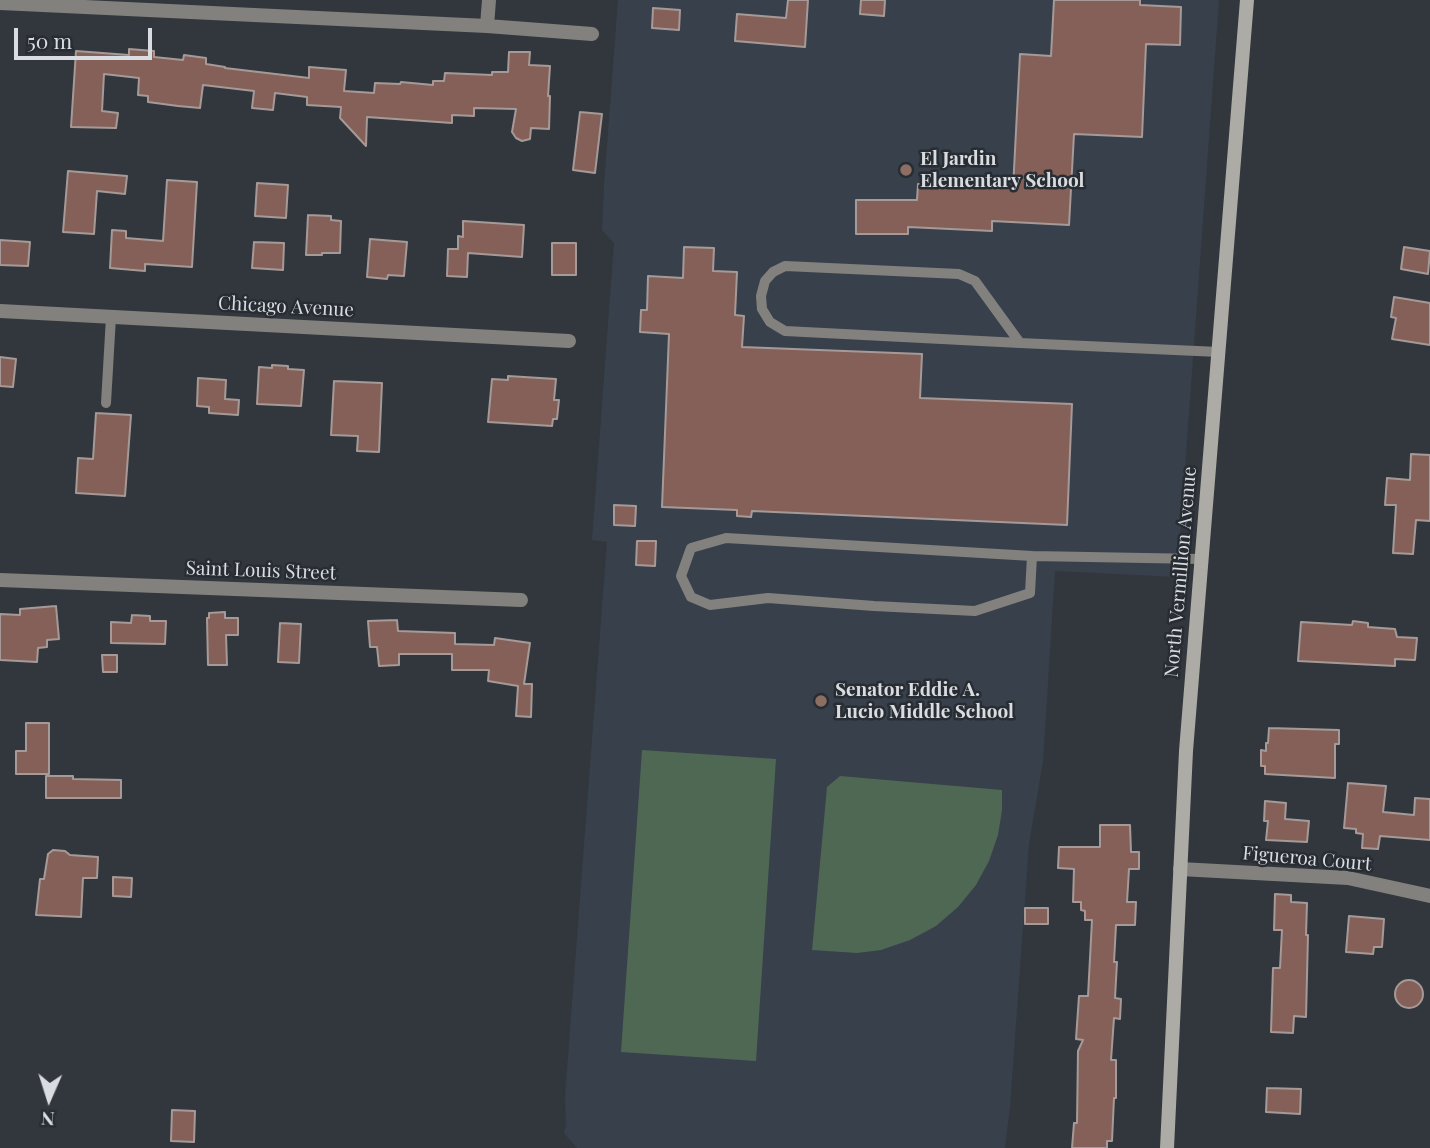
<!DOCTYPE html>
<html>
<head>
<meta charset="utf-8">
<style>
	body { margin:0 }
	#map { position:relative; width:1430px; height:1148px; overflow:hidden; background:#32373d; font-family:"Playfair Display",serif }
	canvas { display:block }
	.north { position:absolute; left:14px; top:1064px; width:70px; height:70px; -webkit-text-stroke:5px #282d33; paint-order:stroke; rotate:183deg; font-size:19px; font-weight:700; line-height:28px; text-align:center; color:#d9dce0 }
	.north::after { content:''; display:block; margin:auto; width:24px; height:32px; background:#d9dce0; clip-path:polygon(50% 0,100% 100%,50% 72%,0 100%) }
	.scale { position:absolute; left:14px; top:28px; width:138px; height:32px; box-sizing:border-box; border:4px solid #d9dce0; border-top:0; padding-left:9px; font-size:21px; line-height:24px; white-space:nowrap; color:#d9dce0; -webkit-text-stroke:5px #282d33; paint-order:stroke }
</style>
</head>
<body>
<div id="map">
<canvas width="1430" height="1148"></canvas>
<div class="north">N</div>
<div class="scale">50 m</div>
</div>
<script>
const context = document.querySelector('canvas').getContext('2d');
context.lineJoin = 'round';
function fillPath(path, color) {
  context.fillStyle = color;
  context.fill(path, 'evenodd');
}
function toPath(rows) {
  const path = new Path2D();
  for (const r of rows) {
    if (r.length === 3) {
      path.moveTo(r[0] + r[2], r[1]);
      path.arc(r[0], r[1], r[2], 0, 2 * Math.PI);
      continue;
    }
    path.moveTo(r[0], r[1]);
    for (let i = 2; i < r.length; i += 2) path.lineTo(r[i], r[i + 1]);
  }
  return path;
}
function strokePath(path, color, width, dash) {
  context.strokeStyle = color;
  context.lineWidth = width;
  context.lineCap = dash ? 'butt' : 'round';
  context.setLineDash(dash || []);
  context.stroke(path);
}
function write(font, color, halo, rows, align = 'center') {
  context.font = font + ' "Playfair Display",serif';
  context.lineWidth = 5;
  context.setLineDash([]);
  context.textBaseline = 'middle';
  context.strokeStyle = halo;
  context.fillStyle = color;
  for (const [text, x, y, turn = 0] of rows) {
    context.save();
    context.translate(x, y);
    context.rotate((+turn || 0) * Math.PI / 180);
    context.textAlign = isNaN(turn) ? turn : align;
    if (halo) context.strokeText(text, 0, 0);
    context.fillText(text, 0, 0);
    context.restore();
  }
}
fillPath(toPath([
	[618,0,1219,0,1177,577,1055,571,1043,761,1029,844,1010,1106,1005,1148,577,1148,564,1133,566,1125,565,1096,607,542,592,540,614,243,602,230,604,186]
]), '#38404c');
fillPath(toPath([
	[642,750,776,759,756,1061,621,1052],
	[840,776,1002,790,1002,810,998,835,989,861,976,885,958,907,936,926,910,940,881,950,857,953,812,950,827,787]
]), '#4e6854');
const building = toPath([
	[788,0,808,0,805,47,735,41,737,14,786,18,788,0],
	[861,0,885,0,884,16,860,14,861,0],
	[1054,0,1140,0,1140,5,1181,7,1180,45,1146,44,1142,137,1074,134,1069,225,992,221,992,231,908,227,908,234,856,234,856,200,917,200,918,184,1013,189,1020,54,1051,56,1054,0],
	[653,8,680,10,679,30,652,28,653,8],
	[129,49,154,51,154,57,183,60,184,55,206,58,206,64,225,67,225,68,309,78,309,67,346,70,344,91,374,93,375,83,400,84,401,82,433,85,433,81,444,81,445,73,492,75,492,72,508,72,509,52,530,52,529,65,550,66,548,96,550,96,549,129,531,128,530,139,522,141,516,138,512,132,516,109,474,108,474,116,452,115,452,123,367,117,366,146,340,118,341,107,307,105,307,97,275,93,273,110,252,108,254,91,203,85,200,108,178,106,148,102,148,96,138,95,139,78,104,74,102,111,118,113,116,128,71,127,76,51,129,55,129,49],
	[580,112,602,114,595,173,573,170,580,112],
	[68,171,127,176,125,194,97,191,94,234,63,232,68,171],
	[167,180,197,182,192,267,145,264,145,271,110,268,112,230,126,231,126,238,163,241,167,180],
	[257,183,288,185,286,218,255,216,257,183],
	[308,215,331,216,331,220,341,221,340,253,322,253,322,255,306,255,308,215],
	[463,221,524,225,522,257,468,253,467,277,447,276,448,249,458,249,458,236,463,237,463,221],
	[370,239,407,242,404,276,388,275,387,279,367,277,370,239],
	[0,240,30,242,28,266,0,265,0,240],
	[254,242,284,243,283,270,252,268,254,242],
	[552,243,576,243,576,275,552,275,552,243],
	[684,247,714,248,713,271,737,272,735,315,744,316,742,347,922,354,920,398,1072,404,1067,525,752,511,751,517,737,516,737,510,662,507,669,334,640,332,641,310,647,310,648,276,683,278,684,247],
	[1404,247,1430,251,1428,274,1401,269,1404,247],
	[1394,297,1430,303,1430,345,1392,339,1396,318,1391,317,1394,297],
	[0,357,16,359,13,387,0,386,0,357],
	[272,365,288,366,288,369,304,370,301,406,257,404,259,367,272,368,272,365],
	[508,376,556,379,554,400,559,400,557,419,553,419,552,426,488,422,492,379,508,380,508,376],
	[198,378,226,380,225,399,239,400,238,415,209,413,209,407,197,406,198,378],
	[334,381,382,383,379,452,357,451,358,436,331,435,334,381],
	[96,413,131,415,125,496,76,493,78,458,93,459,96,413],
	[1411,454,1430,455,1430,521,1416,520,1413,554,1393,553,1396,505,1385,505,1387,478,1410,480,1411,454],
	[614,505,636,506,635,526,614,525,614,505],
	[637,541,656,541,655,566,636,565,637,541],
	[56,606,59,639,47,640,47,647,38,648,37,662,0,660,0,614,20,615,20,609,56,606],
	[225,612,225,618,238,618,238,635,226,635,227,665,208,665,207,618,209,618,209,613,225,612],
	[132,615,150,616,150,621,166,621,165,644,111,643,111,622,131,623,132,615],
	[397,620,398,631,455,633,455,644,494,645,495,638,530,643,524,684,532,684,531,717,516,716,518,686,488,681,489,670,452,670,452,654,399,654,399,665,379,666,377,647,370,647,368,621,397,620],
	[1353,621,1368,623,1368,627,1395,629,1397,637,1417,638,1415,660,1395,659,1395,666,1298,661,1301,622,1352,625,1353,621],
	[280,623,301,624,299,663,278,662,280,623],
	[102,655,117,655,117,672,103,672,102,655],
	[26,723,49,723,49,774,16,774,16,751,26,751,26,723],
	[1269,728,1339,730,1339,744,1335,744,1335,778,1265,774,1265,766,1261,766,1261,750,1266,751,1266,743,1268,743,1269,728],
	[46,776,73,776,73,779,121,780,121,798,46,798,46,776],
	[1348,783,1386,786,1383,812,1414,815,1415,798,1430,799,1430,840,1380,836,1378,849,1362,848,1363,834,1356,833,1356,829,1344,828,1348,783],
	[1265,801,1286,803,1285,819,1309,821,1307,842,1266,840,1268,821,1264,821,1265,801],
	[1100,825,1130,825,1131,852,1139,852,1139,869,1129,869,1127,902,1136,902,1135,925,1116,925,1114,962,1117,962,1115,998,1121,999,1120,1019,1114,1018,1111,1060,1116,1060,1116,1098,1114,1098,1112,1141,1107,1141,1107,1148,1072,1148,1074,1123,1077,1123,1078,1051,1083,1040,1076,1039,1079,996,1088,996,1092,920,1085,920,1085,911,1081,910,1081,902,1073,902,1074,869,1058,868,1059,847,1100,847,1100,825],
	[53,850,65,851,70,855,98,857,97,878,83,878,81,917,36,915,40,879,44,879,48,854,53,850],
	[113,877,132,878,131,897,113,896,113,877],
	[1275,894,1291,895,1291,902,1307,903,1306,935,1308,935,1306,1017,1294,1016,1293,1033,1271,1032,1273,968,1280,968,1282,930,1274,930,1275,894],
	[1025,908,1048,908,1048,924,1025,924,1025,908],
	[1349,916,1384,919,1382,947,1374,947,1373,954,1346,952,1349,916],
	[1409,994,14],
	[1267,1088,1301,1089,1300,1114,1266,1112,1267,1088],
	[172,1110,195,1111,194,1142,171,1141,172,1110]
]);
fillPath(building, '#856058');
strokePath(building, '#a59a98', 2);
strokePath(toPath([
	[1020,343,975,281,959,274,785,266,773,272,765,281,761,296,762,309,770,322,785,331,1020,343,1219,352],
	[106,403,111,317],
	[1032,556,726,538,691,548,681,576,691,597,710,605,768,598,874,606,975,611,1030,593,1032,556,1201,559]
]), '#82817d', 10);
strokePath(toPath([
	[0,3,487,26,592,34],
	[487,26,489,0],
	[0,311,569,341],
	[0,580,521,600],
	[1180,869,1348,878,1430,896]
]), '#82817d', 14);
strokePath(toPath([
	[1167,1148,1186,751,1247,0]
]), '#adaba5', 14);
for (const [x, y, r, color] of [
	[906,170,7,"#8d6e63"],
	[821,701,7,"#8d6e63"]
]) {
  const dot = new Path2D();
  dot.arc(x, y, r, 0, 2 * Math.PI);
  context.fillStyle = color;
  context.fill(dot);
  strokePath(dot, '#282d33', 2.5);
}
write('bold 19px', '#d9dce0', '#282d33', [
	["El Jardin",920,159],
	["Elementary School",920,181],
	["Senator Eddie A.",835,690],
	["Lucio Middle School",835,712]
], 'left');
write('19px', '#d9dce0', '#282d33', [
	["Chicago Avenue",286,307,3],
	["Saint Louis Street",261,571,2],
	["North Vermillion Avenue",1181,572,-85],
	["Figueroa Court",1307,859,5]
]);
</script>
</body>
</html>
